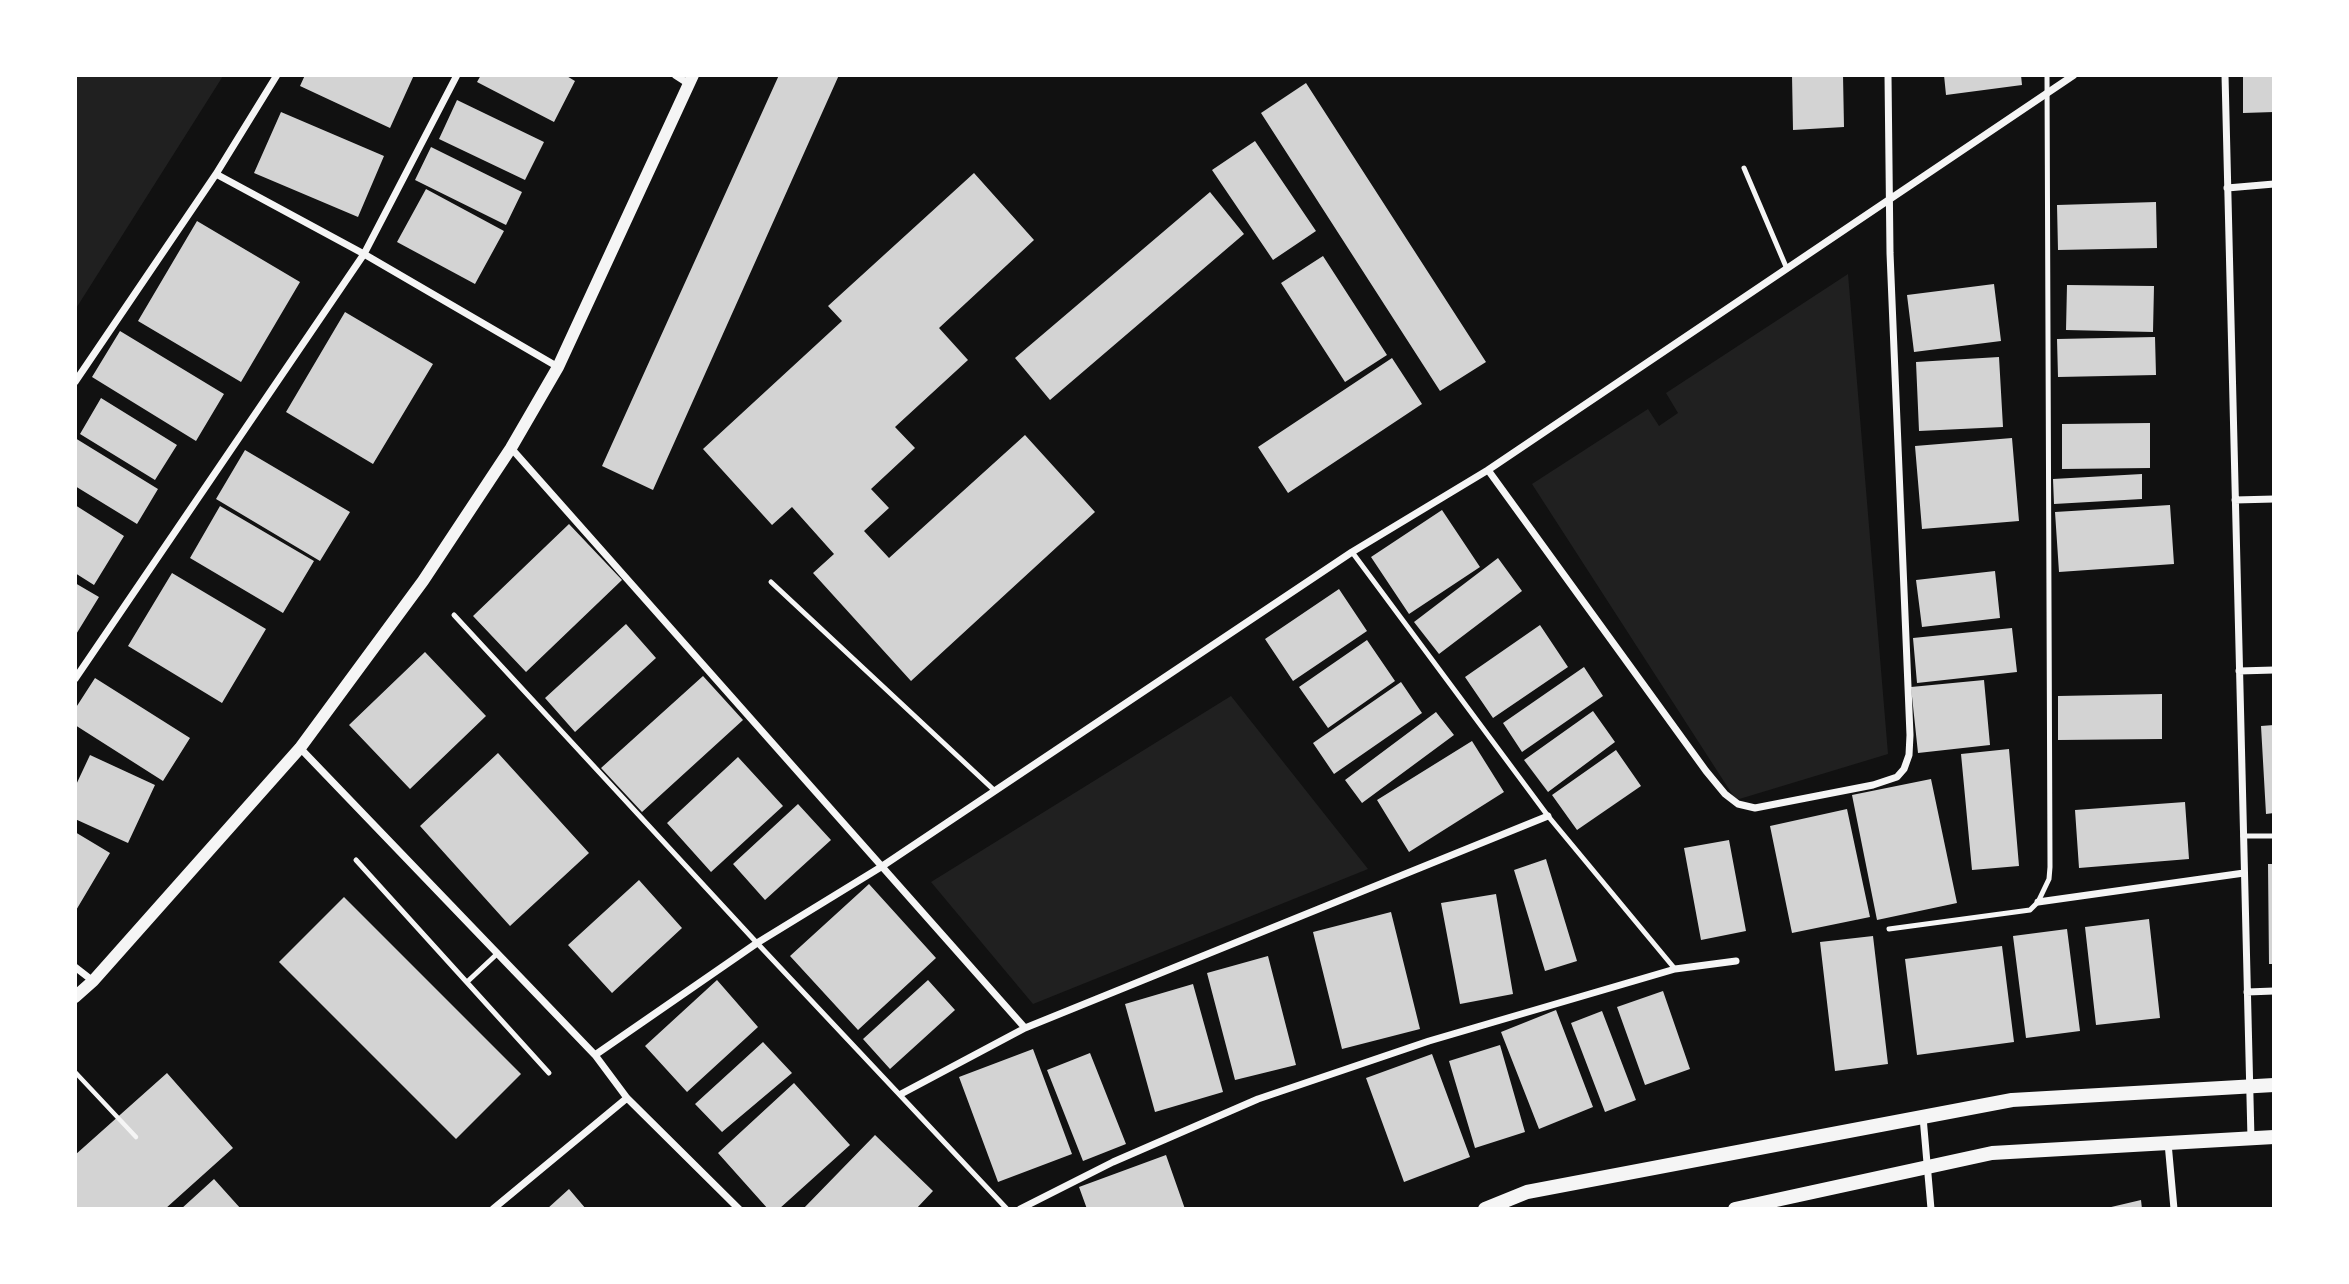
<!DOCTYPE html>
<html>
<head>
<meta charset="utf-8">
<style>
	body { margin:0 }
	#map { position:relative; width:2349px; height:1284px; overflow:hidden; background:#111; font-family:Arial,sans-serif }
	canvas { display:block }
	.frame { position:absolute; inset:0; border:77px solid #fff; pointer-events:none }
</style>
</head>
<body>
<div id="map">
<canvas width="2349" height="1284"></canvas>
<div class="frame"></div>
</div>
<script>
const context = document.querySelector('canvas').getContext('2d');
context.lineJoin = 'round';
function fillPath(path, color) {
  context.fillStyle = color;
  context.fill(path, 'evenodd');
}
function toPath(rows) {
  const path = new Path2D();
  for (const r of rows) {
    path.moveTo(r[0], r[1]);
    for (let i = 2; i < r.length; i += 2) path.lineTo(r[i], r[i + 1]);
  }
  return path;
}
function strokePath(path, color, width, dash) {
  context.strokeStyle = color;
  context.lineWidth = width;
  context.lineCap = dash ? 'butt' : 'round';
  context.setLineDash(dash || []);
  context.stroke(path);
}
fillPath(toPath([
	[75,75,223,76,75,310],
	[1848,274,1888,754,1736,800,1532,484,1648,409,1659,426,1678,413,1666,393],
	[1231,696,1368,869,1033,1004,931,882]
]), '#202020');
fillPath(toPath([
	[305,75,414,75,390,128,300,86],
	[481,75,565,75,575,81,554,122,477,82],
	[779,75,839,75,653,490,602,466],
	[1792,75,1843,75,1844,127,1793,130],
	[1944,75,2021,75,2022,85,1946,95],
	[2243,75,2274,75,2274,112,2243,113],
	[1306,83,1486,362,1440,391,1261,113],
	[457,100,544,142,525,180,439,139],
	[281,112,384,156,358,217,254,173],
	[1255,141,1316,231,1273,260,1212,170],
	[431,147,522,192,506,225,415,180],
	[974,173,1034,240,939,328,968,360,895,427,915,448,871,489,889,508,864,531,889,558,1025,435,1095,512,911,681,813,573,834,554,792,507,772,525,703,449,842,321,828,306],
	[426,189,504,231,475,284,397,242],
	[1210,192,1244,234,1050,400,1015,358],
	[2156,202,2157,248,2058,250,2057,205],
	[197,221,300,282,241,382,138,321],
	[1323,256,1387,355,1345,382,1281,283],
	[1994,284,2001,341,1914,352,1907,295],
	[2067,285,2154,286,2153,332,2066,330],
	[345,312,433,364,373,464,286,412],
	[120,331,224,394,196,441,92,377],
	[2155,337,2156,375,2058,377,2057,339],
	[1999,357,2003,427,1919,431,1916,362],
	[1392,358,1422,404,1288,493,1258,447],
	[101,398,177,445,155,480,80,434],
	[2150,423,2150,468,2062,469,2062,424],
	[75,438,158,489,137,524,75,486],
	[2012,438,2019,521,1922,529,1915,446],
	[245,450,350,512,320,561,216,499],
	[2142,474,2142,499,2054,504,2053,479],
	[75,505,124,536,94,585,75,573],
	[2170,505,2174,564,2059,572,2055,512],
	[220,506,314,561,283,613,190,558],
	[1442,510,1480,567,1409,614,1371,557],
	[569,524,622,580,526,672,473,616],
	[1498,558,1522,591,1439,654,1414,622],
	[1995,571,2000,618,1922,627,1916,580],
	[172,573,266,629,222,703,128,646],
	[75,583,99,597,75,636],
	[1339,589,1367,631,1293,681,1265,639],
	[626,624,656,658,575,732,545,698],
	[1540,625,1568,667,1493,718,1465,677],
	[2012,628,2017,672,1917,683,1913,638],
	[1367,640,1395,681,1328,728,1299,687],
	[425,652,486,716,410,789,349,725],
	[1584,667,1603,696,1522,752,1503,723],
	[703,676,743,720,642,812,601,768],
	[95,678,190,738,163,781,75,725,75,709],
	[1984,680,1990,745,1918,753,1911,687],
	[1401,682,1422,713,1334,774,1313,743],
	[2162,694,2162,739,2058,740,2058,696],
	[1593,711,1615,742,1548,792,1524,760],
	[1436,712,1454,735,1362,803,1345,780],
	[2274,725,2274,813,2266,814,2261,726],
	[1472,741,1504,792,1409,852,1377,800],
	[2009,749,2019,866,1972,870,1961,754],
	[1616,750,1641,786,1577,830,1552,795],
	[498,753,589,853,510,926,420,826],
	[90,755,155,785,128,843,75,819,75,787],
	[738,757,783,806,711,872,667,823],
	[1931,779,1957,903,1877,920,1852,795],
	[2185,802,2189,859,2079,868,2075,810],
	[798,804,831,840,765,900,733,864],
	[1847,809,1870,917,1792,933,1770,826],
	[75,832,110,853,75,912],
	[1729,840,1746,931,1701,940,1684,848],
	[1546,859,1577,961,1545,971,1514,870],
	[2268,864,2274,864,2274,964,2269,964],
	[639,880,682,928,612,993,568,945],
	[869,884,936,958,858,1030,790,956],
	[1496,894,1513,994,1460,1004,1441,903],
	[344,897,521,1074,456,1139,279,962],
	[1391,912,1420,1029,1342,1049,1313,932],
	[2149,919,2160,1018,2096,1025,2085,927],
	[2067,929,2080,1031,2026,1038,2013,936],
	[1873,936,1888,1064,1835,1071,1820,942],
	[2002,946,2014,1042,1917,1055,1905,959],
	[1268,956,1296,1065,1235,1080,1207,973],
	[717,980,758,1027,687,1092,645,1046],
	[928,980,955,1010,890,1069,863,1039],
	[1193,984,1223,1092,1155,1112,1125,1004],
	[1663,991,1690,1069,1645,1085,1617,1007],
	[1556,1010,1593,1107,1539,1129,1501,1032],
	[1602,1011,1636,1100,1605,1112,1571,1023],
	[763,1042,792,1073,722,1132,695,1104],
	[1500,1045,1525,1132,1475,1148,1449,1061],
	[1033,1049,1072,1154,998,1182,959,1077],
	[1090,1053,1126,1144,1083,1161,1047,1070],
	[1432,1054,1470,1157,1404,1182,1366,1078],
	[167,1073,233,1148,165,1209,75,1209,75,1155],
	[794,1083,850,1145,779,1209,768,1209,718,1153],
	[875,1135,933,1191,916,1209,803,1209],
	[1166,1155,1185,1209,1087,1209,1079,1187],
	[214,1179,241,1209,181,1209],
	[569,1189,586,1209,547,1209],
	[2141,1200,2142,1209,2107,1209,2107,1208]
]), '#d3d3d3');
strokePath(toPath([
	[75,1072,136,1137]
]), '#f5f5f5', 4.5);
strokePath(toPath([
	[1744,168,1787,269],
	[1352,552,1548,816,1675,969],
	[771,582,995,791],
	[454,615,757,943,1007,1209],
	[2243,836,2274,836],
	[356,860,549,1073],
	[1889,929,2030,910,2038,902,2049,879,2050,867,2047,75],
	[467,982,498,953]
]), '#f5f5f5', 5);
strokePath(toPath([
	[675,75,689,84],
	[2225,75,2251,1138],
	[216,174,364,254,558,367],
	[2227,188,2274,184],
	[75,382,216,174,277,75],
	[511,448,1025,1028,1548,816],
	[1488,470,1706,771,1725,794,1738,804,1755,808,1873,785,1897,777,1904,769,1909,755,1910,735,1890,253,1888,75],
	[2235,500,2274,499],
	[2239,671,2274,670],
	[75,679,364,254,457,75],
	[300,748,595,1055,627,1098,739,1209],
	[2038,902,2244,873],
	[75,967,93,981],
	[2247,992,2274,991],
	[595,1055,757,943,881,867,1352,552,1488,470,2074,75],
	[901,1094,1025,1028],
	[1923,1117,1931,1209],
	[2168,1143,2174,1209],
	[493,1209,627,1098],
	[1020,1209,1113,1162,1258,1099,1429,1041,1675,969,1736,961]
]), '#f5f5f5', 7);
strokePath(toPath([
	[75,997,93,981,300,748,423,581,511,448,558,367,693,75]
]), '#f5f5f5', 12);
strokePath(toPath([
	[1485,1209,1527,1192,2012,1100,2274,1085],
	[1735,1209,1992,1153,2274,1137]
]), '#f5f5f5', 14);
</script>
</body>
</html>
